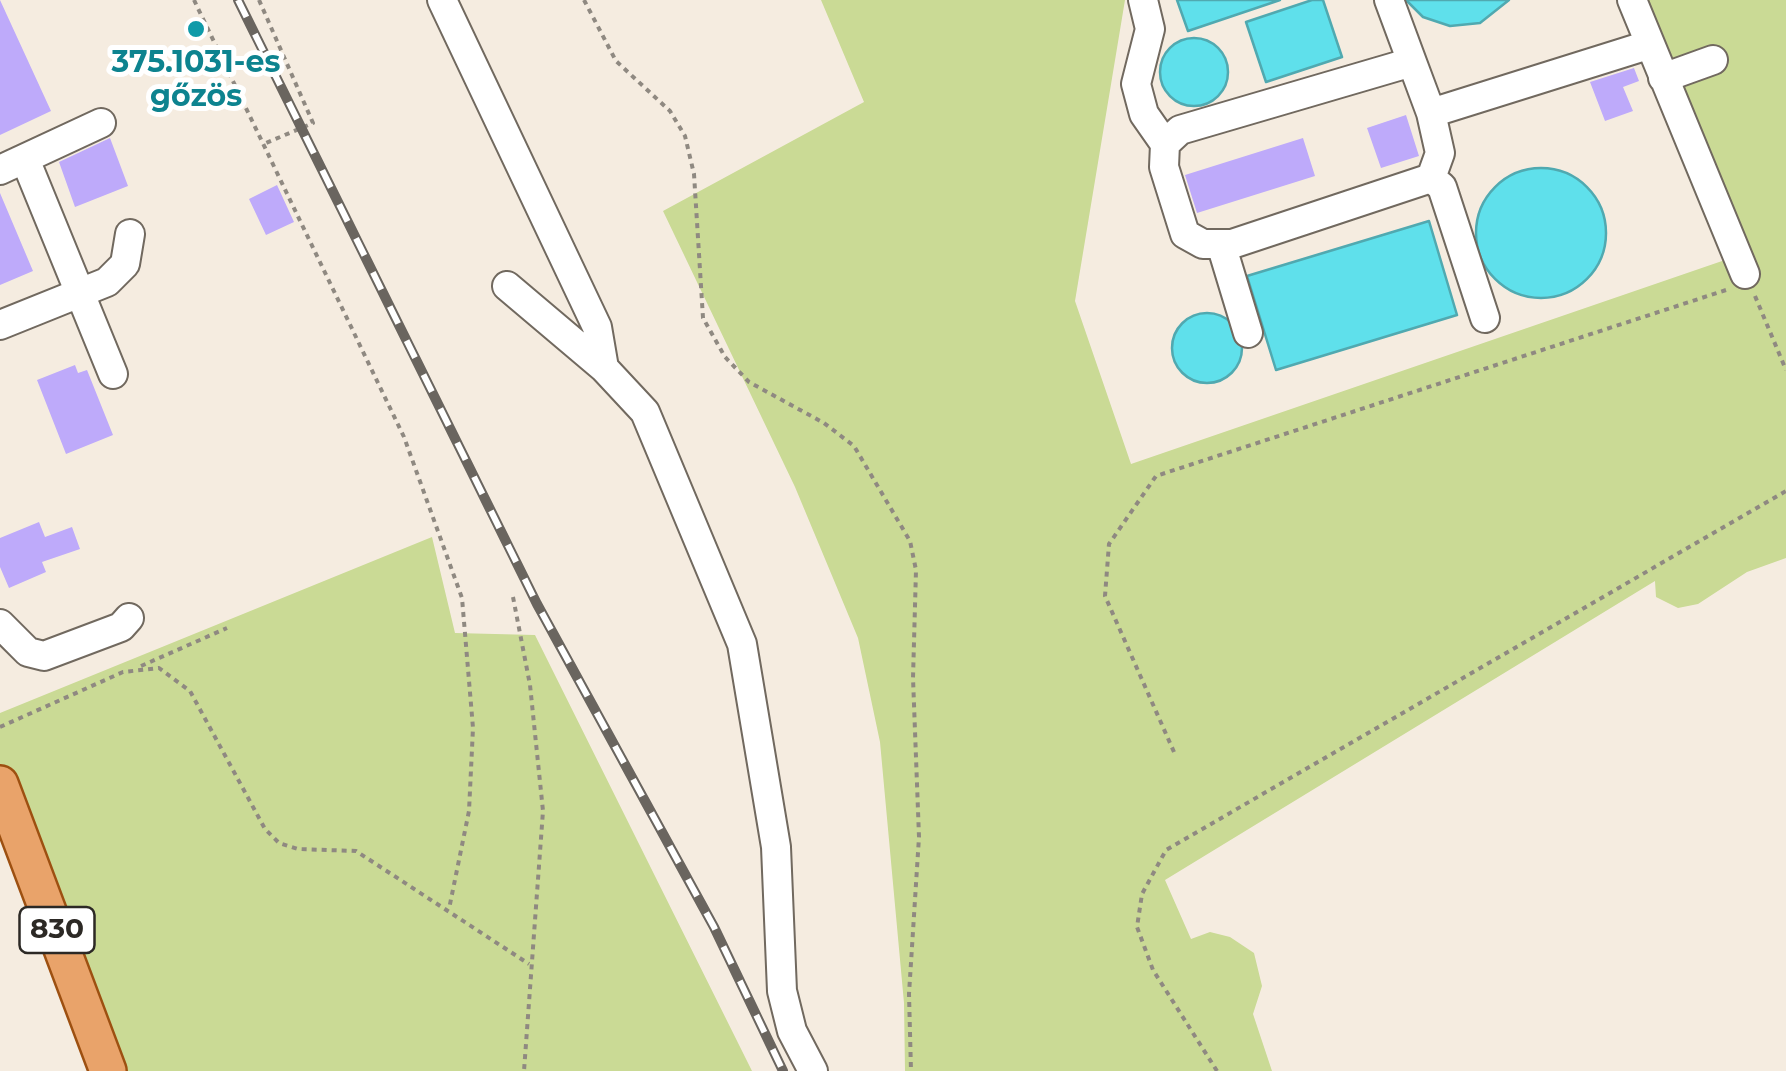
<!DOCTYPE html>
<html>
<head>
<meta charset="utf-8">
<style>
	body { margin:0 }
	canvas { display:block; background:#f5ece0 }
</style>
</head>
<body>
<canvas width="1786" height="1071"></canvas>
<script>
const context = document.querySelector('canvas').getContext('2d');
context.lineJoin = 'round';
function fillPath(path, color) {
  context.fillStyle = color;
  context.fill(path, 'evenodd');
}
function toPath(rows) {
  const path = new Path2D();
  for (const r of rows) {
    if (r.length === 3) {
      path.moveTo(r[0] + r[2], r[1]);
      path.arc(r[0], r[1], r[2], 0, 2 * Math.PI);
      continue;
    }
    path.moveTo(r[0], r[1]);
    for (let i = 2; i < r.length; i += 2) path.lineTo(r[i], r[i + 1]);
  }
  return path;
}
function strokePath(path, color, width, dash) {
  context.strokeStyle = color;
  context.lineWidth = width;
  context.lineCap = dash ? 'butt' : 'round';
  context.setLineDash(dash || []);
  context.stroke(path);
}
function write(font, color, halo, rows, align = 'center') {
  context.font = font + ' Montserrat,sans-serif';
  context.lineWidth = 10;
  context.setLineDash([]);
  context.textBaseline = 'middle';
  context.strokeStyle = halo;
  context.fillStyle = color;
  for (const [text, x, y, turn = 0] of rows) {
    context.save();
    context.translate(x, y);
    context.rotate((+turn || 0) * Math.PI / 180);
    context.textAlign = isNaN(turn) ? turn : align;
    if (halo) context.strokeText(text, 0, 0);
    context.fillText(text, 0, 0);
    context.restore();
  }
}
fillPath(toPath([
	[821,0,1125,0,1075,301,1131,464,1725,260,1621,0,1786,0,1786,558,1747,572,1698,604,1678,608,1656,597,1655,581,1165,880,1191,939,1210,932,1230,937,1254,953,1262,986,1253,1014,1272,1071,905,1071,904,1003,880,742,858,638,795,487,663,211,864,102],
	[432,537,455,633,535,635,752,1071,106,1071,0,795,0,713]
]), '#cada95');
const water = toPath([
	[1177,0,1280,0,1188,31,1177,0],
	[1312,0,1323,0,1342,57,1266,82,1246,22,1312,0],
	[1406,0,1509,0,1480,23,1450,26,1423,17,1406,0],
	[1194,72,34],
	[1541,233,65],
	[1429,221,1457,315,1276,370,1247,276,1429,221],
	[1207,348,35]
]);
fillPath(water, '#5fe0eb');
strokePath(water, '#50a9b0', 2.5);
fillPath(toPath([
	[0,0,51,111,0,135],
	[1634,68,1639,81,1623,87,1633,111,1605,121,1590,82],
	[1406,115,1419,156,1381,168,1367,128],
	[110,138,128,186,75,207,59,162],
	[1303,138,1315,176,1197,213,1185,175],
	[277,185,294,222,266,235,249,199],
	[0,193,33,271,0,285],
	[75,365,78,373,87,370,113,435,66,454,37,380],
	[39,522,45,537,72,527,80,549,42,562,46,572,9,588,0,567,0,538]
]), '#beaafa');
const minor = toPath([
	[442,0,597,327,604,368],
	[1143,0,1150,29,1136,84,1144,114,1165,144],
	[1389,0,1412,62,1431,113,1440,153,1431,178,1232,244,1203,244,1185,234,1164,167,1165,144,1180,130,1412,62],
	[1632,0,1745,274],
	[1663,78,1713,60],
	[1431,113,1648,45],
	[25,159,113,374],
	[0,170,101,123],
	[1431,178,1442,187,1485,318],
	[1221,244,1248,333],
	[507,286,604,368,645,412,742,644,776,847,782,991,792,1031,813,1071],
	[0,325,107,282,125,264,130,234],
	[0,624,28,652,44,656,121,627,129,618]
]);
const major = toPath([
	[0,784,108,1071]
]);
strokePath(minor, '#71695f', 32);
strokePath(major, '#9d5011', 40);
strokePath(toPath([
	[194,0,404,437,462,598,473,728,469,811,449,909],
	[259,0,313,123,266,143],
	[584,0,616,61,670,111,685,136,694,174,703,318,725,357,749,382,824,423,854,446,910,541,916,570,913,678,919,837,909,994,911,1071],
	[1755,296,1786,370],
	[513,597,530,685,543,811,524,1071],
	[141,666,227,628],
	[0,727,123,672,159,668,190,691,265,829,279,843,298,849,356,851,529,964],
	[1174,752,1105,596,1109,544,1156,476,1726,290],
	[1217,1071,1153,970,1137,927,1142,894,1166,850,1786,491]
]), '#8f8981', 4, [5, 5]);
strokePath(minor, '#fff', 28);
strokePath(major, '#e9a36a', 35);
const rail = toPath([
	[238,0,537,604,714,927,783,1071]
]);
strokePath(rail, '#6a655f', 10);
strokePath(rail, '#fff', 6, [19]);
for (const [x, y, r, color] of [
	[196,29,10,"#0f9aa8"]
]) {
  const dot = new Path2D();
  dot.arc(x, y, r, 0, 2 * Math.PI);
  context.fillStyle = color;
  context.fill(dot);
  strokePath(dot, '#fff', 4);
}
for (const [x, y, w] of [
	[57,930,75]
]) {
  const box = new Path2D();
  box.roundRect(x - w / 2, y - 23, w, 46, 8);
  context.fillStyle = '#fff';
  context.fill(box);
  strokePath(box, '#2c2925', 2.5);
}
write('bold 28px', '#2c2925', null, [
	["830",57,930]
]);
write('bold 30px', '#0d838f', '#fff', [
	["375.1031-es",196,63],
	["gőzös",196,97]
]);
</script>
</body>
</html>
